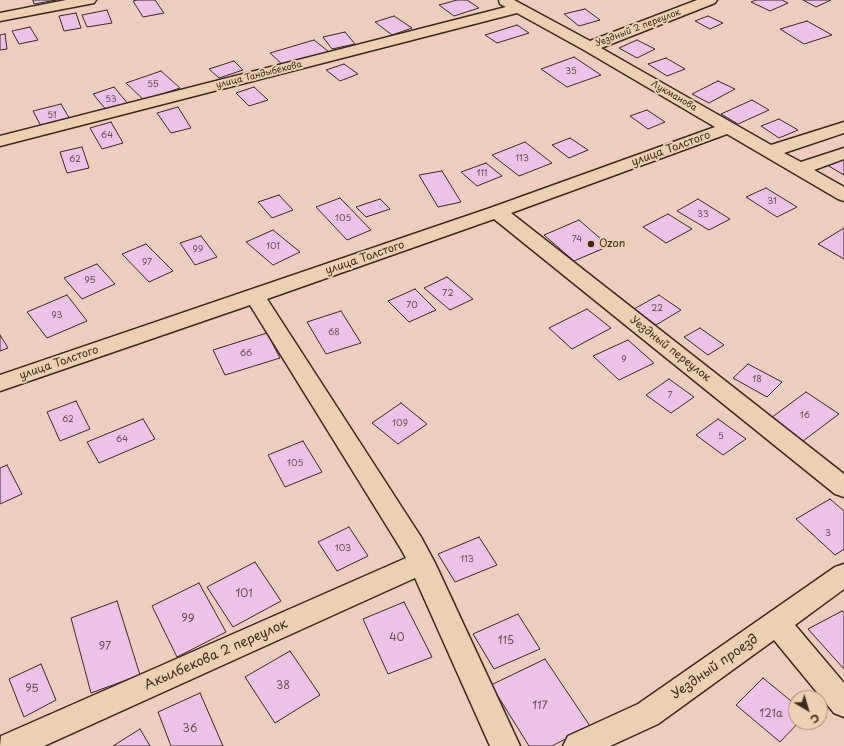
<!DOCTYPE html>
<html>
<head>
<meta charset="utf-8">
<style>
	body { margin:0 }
	#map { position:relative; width:844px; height:746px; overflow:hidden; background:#eccdbe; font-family:"Playpen Sans",sans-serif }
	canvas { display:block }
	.north { position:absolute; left:788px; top:690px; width:40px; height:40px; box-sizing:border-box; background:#ecd0b3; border:1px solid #a58e77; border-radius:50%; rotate:142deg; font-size:11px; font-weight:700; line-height:16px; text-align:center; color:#3b2a1e }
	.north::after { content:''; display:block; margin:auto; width:14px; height:18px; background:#3b2a1e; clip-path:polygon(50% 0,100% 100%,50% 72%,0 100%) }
</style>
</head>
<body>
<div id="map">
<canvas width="844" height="746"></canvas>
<div class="north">С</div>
</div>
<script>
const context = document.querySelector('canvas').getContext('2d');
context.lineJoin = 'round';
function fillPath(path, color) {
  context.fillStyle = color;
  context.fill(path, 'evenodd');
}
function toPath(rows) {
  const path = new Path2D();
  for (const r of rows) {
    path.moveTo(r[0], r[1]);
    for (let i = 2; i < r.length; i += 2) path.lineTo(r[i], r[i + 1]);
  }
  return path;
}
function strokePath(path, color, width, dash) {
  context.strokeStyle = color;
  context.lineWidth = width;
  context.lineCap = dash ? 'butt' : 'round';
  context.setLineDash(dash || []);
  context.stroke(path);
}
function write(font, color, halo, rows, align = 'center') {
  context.font = font + ' "Playpen Sans",sans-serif';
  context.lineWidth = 4;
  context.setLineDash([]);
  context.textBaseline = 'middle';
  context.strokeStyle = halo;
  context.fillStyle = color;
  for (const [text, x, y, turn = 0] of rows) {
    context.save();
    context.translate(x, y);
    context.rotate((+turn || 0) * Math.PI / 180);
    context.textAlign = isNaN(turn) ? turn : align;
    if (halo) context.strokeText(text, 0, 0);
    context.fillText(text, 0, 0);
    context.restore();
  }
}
const building = toPath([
	[33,0,56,0,34,4,33,0],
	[137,0,155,0,164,13,143,17,133,1,137,0],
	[457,0,467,0,479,8,454,16,439,5,457,0],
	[756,0,782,0,788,3,770,11,751,2,756,0],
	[803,0,831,0,816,7,803,0],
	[585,9,600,20,579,26,564,14,585,9],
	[107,10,112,23,87,27,82,15,107,10],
	[76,13,81,28,64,31,59,16,76,13],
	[394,16,412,28,392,35,375,22,394,16],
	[708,16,723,23,710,29,695,21,708,16],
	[807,21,832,35,804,44,780,29,807,21],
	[517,25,529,33,497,43,485,35,517,25],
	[30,27,38,40,19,44,12,31,30,27],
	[345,32,355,44,332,49,323,37,345,32],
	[5,34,7,49,0,50,0,35,5,34],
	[314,40,329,52,284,66,270,53,314,40],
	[637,40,655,49,637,58,619,48,637,40],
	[574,57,601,75,567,87,541,69,574,57],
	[666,58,685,69,667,76,648,64,666,58],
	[234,61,243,70,219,78,209,69,234,61],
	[344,64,358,74,340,81,326,70,344,64],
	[161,71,180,88,144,100,126,83,161,71],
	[718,81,735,89,709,103,692,94,718,81],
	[114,87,129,105,108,112,93,94,114,87],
	[254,87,268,100,249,106,236,93,254,87],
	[752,100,769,110,738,124,721,114,752,100],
	[61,104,71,121,42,128,33,111,61,104],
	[178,107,191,128,171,133,157,113,178,107],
	[647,110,665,122,648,129,630,116,647,110],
	[779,119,798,130,779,138,761,126,779,119],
	[111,122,123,143,102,149,90,128,111,122],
	[570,138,588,150,569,158,552,145,570,138],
	[525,142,552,163,519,176,492,155,525,142],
	[82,147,89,168,67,173,60,152,82,147],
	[844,157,844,175,827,165,844,157],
	[486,163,502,176,477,186,461,172,486,163],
	[442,171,461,202,438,207,419,175,442,171],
	[766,188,797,207,777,217,746,197,766,188],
	[279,195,293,210,272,218,258,202,279,195],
	[340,198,371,230,347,240,316,207,340,198],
	[380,199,390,209,366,217,356,207,380,199],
	[698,199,730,219,709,230,677,211,698,199],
	[668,214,692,229,666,243,643,227,668,214],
	[579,220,609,246,574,261,544,235,579,220],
	[844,228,844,259,818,244,844,228],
	[273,230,300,252,273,265,246,242,273,230],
	[201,236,217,257,195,265,180,243,201,236],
	[146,244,173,271,149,282,122,254,146,244],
	[97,264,115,284,82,299,64,278,97,264],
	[447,277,473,299,450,310,424,288,447,277],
	[415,289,436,310,409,322,388,301,415,289],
	[67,295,87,321,47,338,27,312,67,295],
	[659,295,681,310,656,325,634,309,659,295],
	[587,309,611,328,572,349,549,328,587,309],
	[341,311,361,343,326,354,307,322,341,311],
	[700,328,724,345,708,355,684,337,700,328],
	[267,333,280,358,225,375,213,350,267,333],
	[0,335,8,348,0,351,0,335],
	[628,340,654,363,619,380,593,356,628,340],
	[748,364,782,382,767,397,733,378,748,364],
	[669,379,694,397,671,413,646,395,669,379],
	[806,392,839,414,803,441,771,418,806,392],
	[76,401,90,429,60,441,47,412,76,401],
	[401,403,427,424,398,444,372,423,401,403],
	[143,419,155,439,99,463,87,442,143,419],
	[718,419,746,439,723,455,696,435,718,419],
	[303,441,322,472,285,487,268,455,303,441],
	[7,465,22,494,0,504,0,468,7,465],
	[830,499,844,511,844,549,835,555,796,519,830,499],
	[349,527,368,556,337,571,318,542,349,527],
	[479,537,497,565,455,582,438,554,479,537],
	[255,562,281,601,233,627,207,587,255,562],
	[199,583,226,632,177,657,152,606,199,583],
	[117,601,140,675,91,693,71,618,117,601],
	[404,602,432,657,388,674,363,619,404,602],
	[842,611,844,613,844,669,808,629,842,611],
	[518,614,540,649,494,669,473,634,518,614],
	[290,651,320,695,275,723,245,677,290,651],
	[545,659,590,726,552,746,529,746,491,685,545,659],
	[41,664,56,700,24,717,9,679,41,664],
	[763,678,796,705,796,722,799,722,780,742,736,705,763,678],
	[200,693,223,746,171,746,158,712,200,693],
	[140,729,150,746,113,746,140,729]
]);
fillPath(building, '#ecc2e9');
strokePath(building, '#3b2a1e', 1);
const minor = toPath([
	[66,0,96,0,94,3,89,4,0,21,0,13,66,0],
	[499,0,514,0,590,41,697,0,717,0,715,3,601,48,771,145,844,122,844,133,784,153,801,162,844,148,844,159,814,170,844,187,844,201,838,199,727,134,511,213,844,474,844,497,835,494,494,219,267,299,421,537,435,563,520,746,490,746,415,578,44,746,0,746,1,736,406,558,401,549,250,305,0,391,0,375,490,208,715,127,584,50,517,13,0,146,0,136,506,7,500,4,499,0],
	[844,564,844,589,795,625,844,683,844,717,834,713,774,640,658,724,610,746,563,746,568,736,638,704,835,567,844,564]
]);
strokePath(minor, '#3b2a1e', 3);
fillPath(minor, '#ecd0b3');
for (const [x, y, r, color] of [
	[591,244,4,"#3b2a1e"]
]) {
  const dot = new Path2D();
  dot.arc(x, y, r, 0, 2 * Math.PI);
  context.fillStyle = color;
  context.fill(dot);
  strokePath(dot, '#ecd0b3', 1.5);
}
write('9px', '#3b2a1e', '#ecd0b3', [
	["Уездный 2 переулок",638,28,-21],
	["улица Тандыбекова",259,75,-14],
	["Лукманова",674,96,30]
]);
write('9px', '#675051', null, [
	["35",571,72],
	["55",153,85],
	["53",111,100],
	["51",52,116],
	["64",107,136],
	["113",522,159],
	["62",75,160],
	["111",482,174],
	["31",772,202],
	["33",703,215],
	["105",343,219],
	["74",577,240],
	["101",273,247],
	["99",198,250],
	["97",147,263],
	["95",90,281],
	["72",448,294],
	["70",412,306],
	["22",657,309],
	["93",57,316],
	["68",334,333],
	["66",246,354],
	["9",624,360],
	["18",757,380],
	["7",670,396],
	["16",805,416],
	["62",68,420],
	["109",400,424],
	["5",721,437],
	["64",122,440],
	["105",295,464],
	["3",828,534],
	["103",343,549],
	["113",467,560]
]);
write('11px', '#3b2a1e', '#ecd0b3', [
	["улица Толстого",671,149,-20],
	["улица Толстого",365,258,-19],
	["Уездный переулок",670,349,38],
	["улица Толстого",59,363,-19]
]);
write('11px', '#3b2a1e', '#ecd0b3', [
	["Ozon",599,244]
], 'left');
write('11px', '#675051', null, [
	["101",244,594],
	["99",188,619],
	["40",397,638],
	["115",506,641],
	["97",105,647],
	["38",283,686],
	["95",32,689],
	["117",540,706],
	["121а",771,714],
	["36",190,729]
]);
write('13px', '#3b2a1e', '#ecd0b3', [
	["Акылбекова 2 переулок",216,655,-24],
	["Уездный проезд",715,667,-35]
]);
</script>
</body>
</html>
